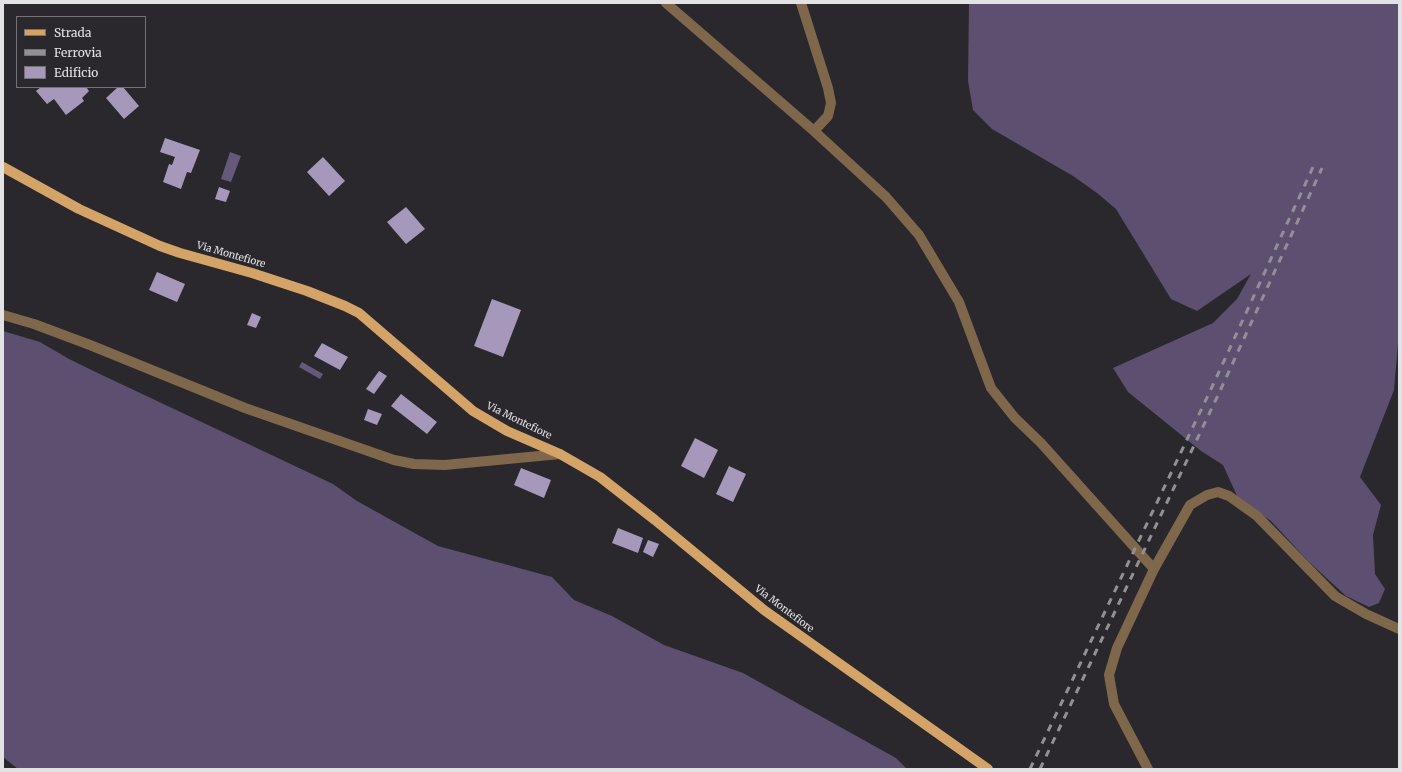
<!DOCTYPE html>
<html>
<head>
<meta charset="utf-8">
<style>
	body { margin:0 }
	#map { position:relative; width:1402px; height:772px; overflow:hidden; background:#2a282c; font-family:Merriweather,serif }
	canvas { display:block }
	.frame { position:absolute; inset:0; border:4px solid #e2e1e4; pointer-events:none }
	.legend { position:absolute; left:16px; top:16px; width:130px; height:72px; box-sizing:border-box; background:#2a282c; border:1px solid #747276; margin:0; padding:5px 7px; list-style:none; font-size:12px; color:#e2e1e4 }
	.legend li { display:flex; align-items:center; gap:8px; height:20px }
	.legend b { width:20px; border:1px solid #747276 }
</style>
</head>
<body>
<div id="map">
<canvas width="1402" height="772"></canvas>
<div class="frame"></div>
<ul class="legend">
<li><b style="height:5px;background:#d4a368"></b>Strada</li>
<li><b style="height:5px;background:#929094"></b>Ferrovia</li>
<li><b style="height:11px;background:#a598ba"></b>Edificio</li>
</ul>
</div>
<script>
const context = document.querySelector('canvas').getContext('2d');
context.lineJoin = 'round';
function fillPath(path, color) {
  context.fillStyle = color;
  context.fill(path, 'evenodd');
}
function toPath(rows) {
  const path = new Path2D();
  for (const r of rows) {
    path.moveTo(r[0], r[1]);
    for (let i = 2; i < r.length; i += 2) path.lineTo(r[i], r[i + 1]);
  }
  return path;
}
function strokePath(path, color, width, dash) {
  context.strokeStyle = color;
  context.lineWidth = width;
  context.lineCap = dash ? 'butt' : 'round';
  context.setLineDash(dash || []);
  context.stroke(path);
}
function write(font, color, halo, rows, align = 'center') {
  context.font = font + ' Merriweather,serif';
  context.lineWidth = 4;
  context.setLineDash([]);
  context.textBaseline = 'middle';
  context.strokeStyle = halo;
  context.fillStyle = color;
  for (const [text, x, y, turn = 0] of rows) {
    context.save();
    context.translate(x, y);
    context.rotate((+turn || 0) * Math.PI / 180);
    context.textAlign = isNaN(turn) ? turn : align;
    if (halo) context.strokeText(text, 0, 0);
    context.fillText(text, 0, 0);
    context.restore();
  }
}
fillPath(toPath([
	[969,3,1399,3,1399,332,1394,390,1360,477,1381,505,1373,535,1375,574,1385,589,1379,603,1369,607,1346,596,1308,561,1271,521,1238,498,1223,465,1201,451,1128,392,1113,368,1213,323,1237,299,1251,274,1197,311,1171,299,1116,209,1097,193,1073,176,992,129,973,110,968,81],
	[3,331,40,342,69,359,102,375,333,484,357,501,438,546,552,577,574,600,612,616,664,645,743,673,896,758,907,769,18,769,3,757]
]), '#5c4f6f');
fillPath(toPath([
	[230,152,241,156,231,182,221,179],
	[302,362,323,374,320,379,299,367]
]), '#655979');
fillPath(toPath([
	[41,87,86,87,89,91,82,98,84,101,66,115,54,99,47,104,36,91],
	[118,87,123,87,139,106,124,119,106,98],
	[165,138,200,150,191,173,187,172,181,189,163,182,169,164,172,165,175,157,160,152],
	[323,157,345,181,329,196,307,172],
	[219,187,230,191,226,202,215,199],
	[406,207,425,229,406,244,387,222],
	[157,272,185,284,177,302,149,290],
	[492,299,521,310,503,357,474,346],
	[252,313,261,317,256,328,247,325],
	[322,343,348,357,340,370,314,356],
	[379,371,387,376,374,394,366,389],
	[401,394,437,422,427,434,391,406],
	[368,409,382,414,377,425,364,420],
	[695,438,718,450,704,478,681,466],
	[729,466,746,474,733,502,716,494],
	[521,468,551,480,544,498,514,485],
	[618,528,643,538,638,553,612,543],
	[648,540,659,544,653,557,643,552]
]), '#a598ba');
strokePath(toPath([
	[666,3,814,131,886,197,919,235,959,302,991,388,1015,418,1041,443,1154,569],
	[801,3,828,88,831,103,828,116,814,131],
	[3,315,34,324,90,345,245,408,394,460,414,464,445,465,560,454],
	[1148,769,1114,704,1109,675,1117,648,1154,569,1190,505,1207,495,1218,492,1229,496,1257,516,1335,596,1366,614,1399,629]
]), '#7e674b', 10);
strokePath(toPath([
	[3,167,79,209,160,246,180,253,252,273,307,291,345,306,359,313,473,411,507,431,560,454,600,477,655,520,764,610,988,769]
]), '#d4a368', 10);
strokePath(toPath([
	[1030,769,1212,387,1314,165],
	[1040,769,1220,391,1322,168]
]), '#929094', 3, [7, 7]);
write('10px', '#e2e1e4', '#2a282c', [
	["Via Montefiore",231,255,16],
	["Via Montefiore",519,421,26],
	["Via Montefiore",784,609,37]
]);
</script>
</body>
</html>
